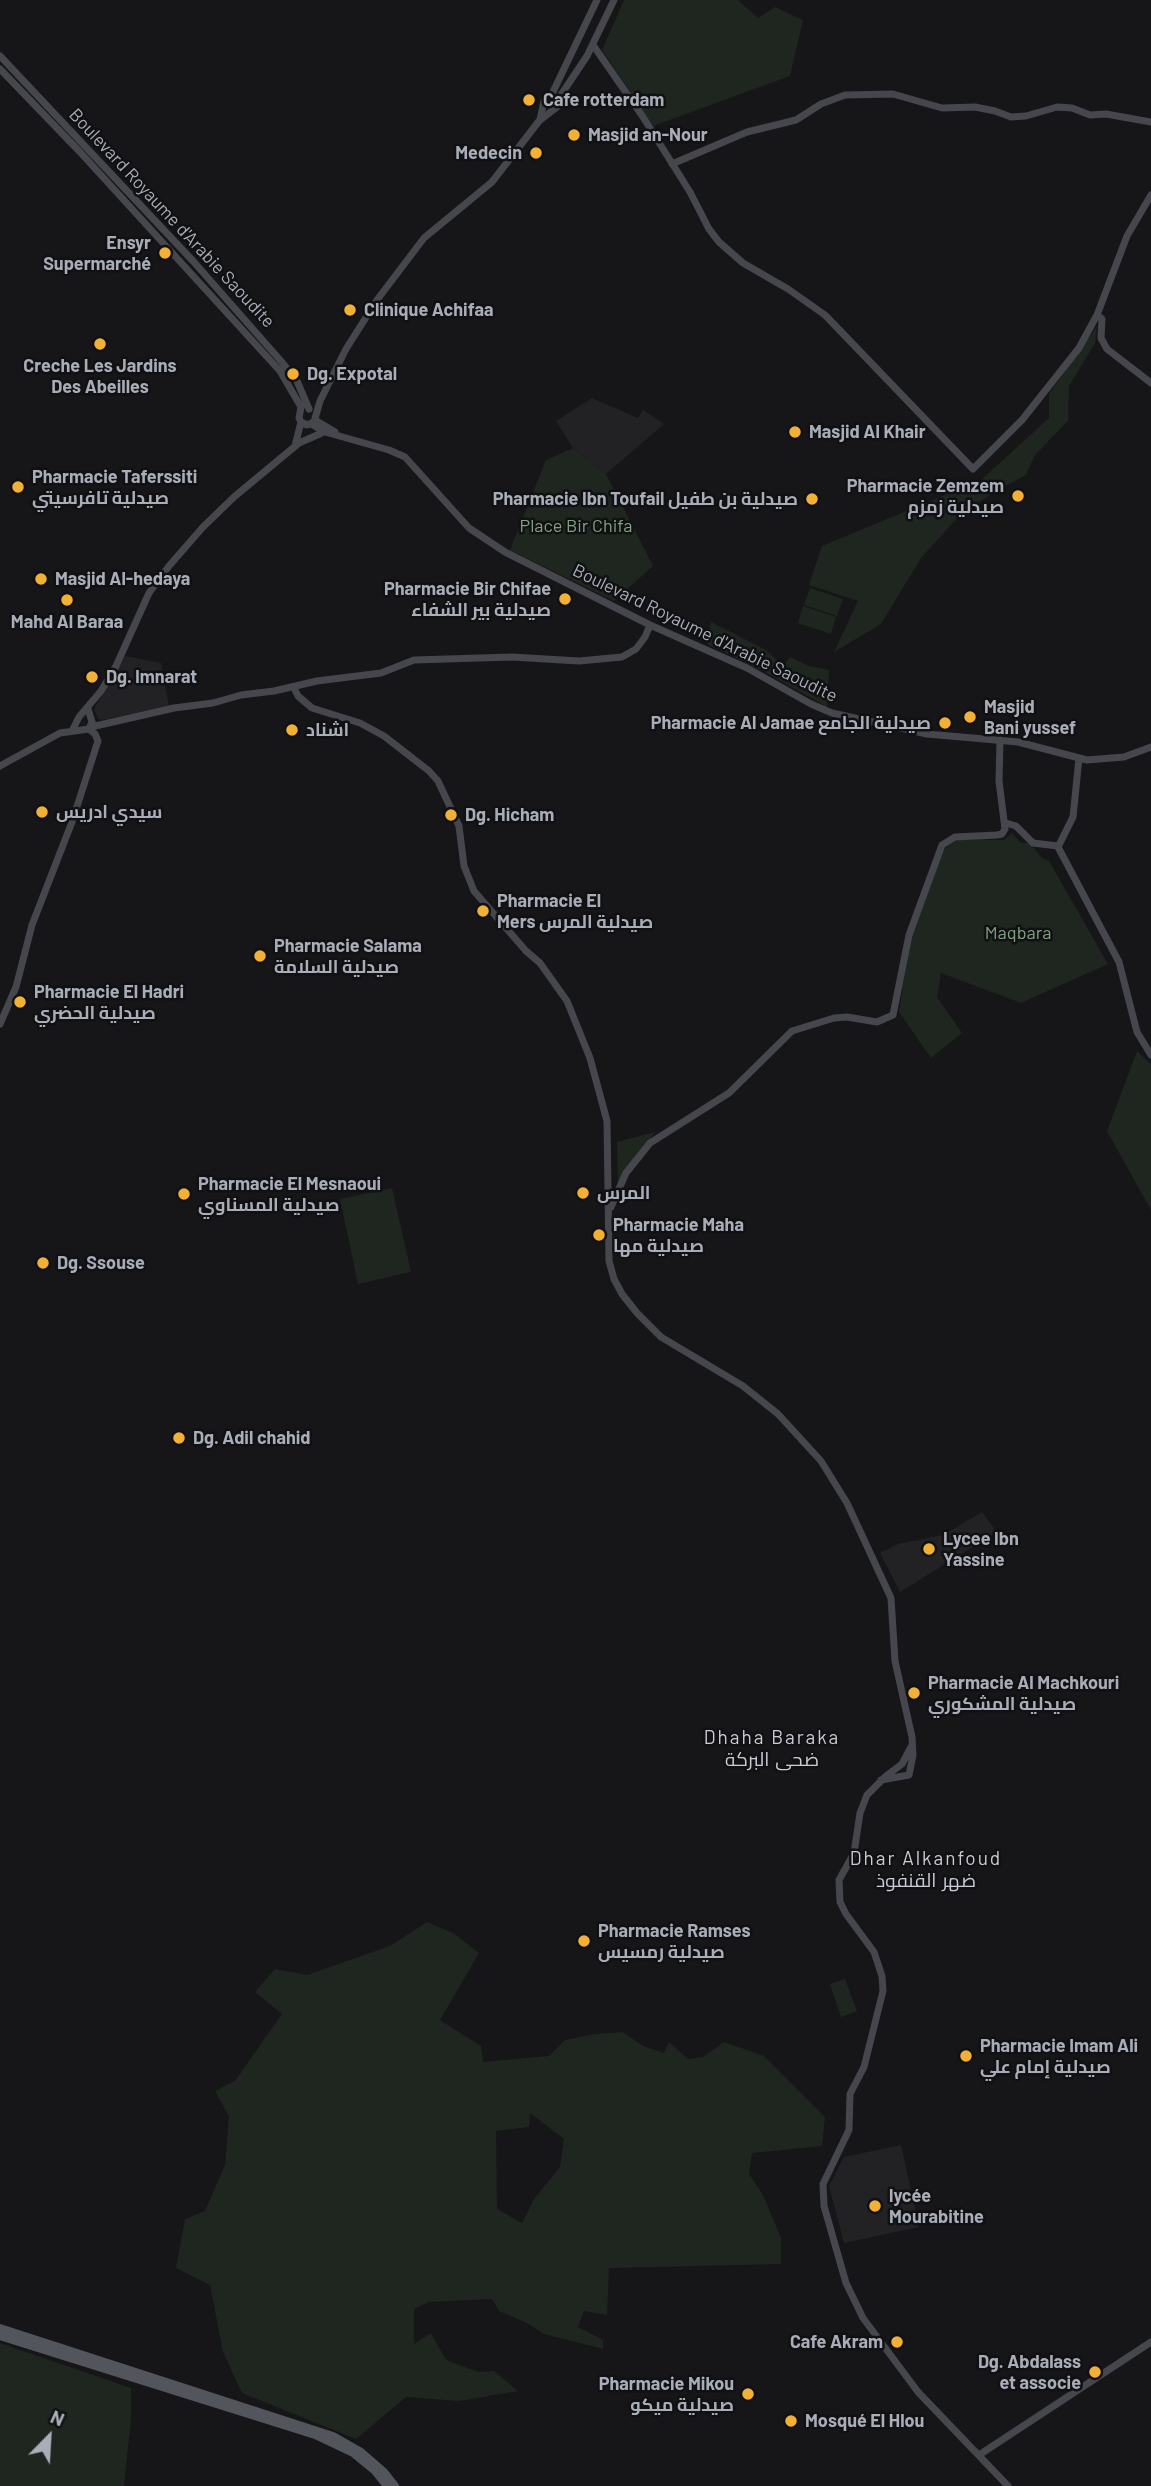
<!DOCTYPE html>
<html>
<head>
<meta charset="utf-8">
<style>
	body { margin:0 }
	#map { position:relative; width:1151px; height:2486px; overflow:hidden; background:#161618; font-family:Barlow,sans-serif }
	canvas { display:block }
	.north { position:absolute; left:14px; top:2402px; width:70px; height:70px; -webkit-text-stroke:5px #111113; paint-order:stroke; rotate:24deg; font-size:19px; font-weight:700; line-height:28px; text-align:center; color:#a8adb8 }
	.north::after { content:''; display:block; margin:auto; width:24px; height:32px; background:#a8adb8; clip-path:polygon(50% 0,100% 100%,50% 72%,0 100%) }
</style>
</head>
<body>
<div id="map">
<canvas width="1151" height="2486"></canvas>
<div class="north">N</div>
</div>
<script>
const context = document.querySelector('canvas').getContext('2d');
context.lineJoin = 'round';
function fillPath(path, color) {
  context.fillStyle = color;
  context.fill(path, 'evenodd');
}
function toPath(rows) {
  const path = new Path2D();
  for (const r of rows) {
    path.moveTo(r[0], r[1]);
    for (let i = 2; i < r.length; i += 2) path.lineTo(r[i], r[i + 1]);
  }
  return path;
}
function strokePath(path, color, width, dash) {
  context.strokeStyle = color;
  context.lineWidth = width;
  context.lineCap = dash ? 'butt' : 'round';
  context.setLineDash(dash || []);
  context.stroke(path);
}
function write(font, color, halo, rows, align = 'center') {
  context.font = font + ' Barlow,Cairo,sans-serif';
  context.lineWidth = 5;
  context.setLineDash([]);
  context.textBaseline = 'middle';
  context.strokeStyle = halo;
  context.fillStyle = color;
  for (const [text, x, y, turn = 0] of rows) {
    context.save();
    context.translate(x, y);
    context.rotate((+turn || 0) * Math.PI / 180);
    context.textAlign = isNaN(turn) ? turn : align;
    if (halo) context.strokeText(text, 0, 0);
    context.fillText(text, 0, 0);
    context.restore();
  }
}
fillPath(toPath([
	[592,398,638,418,643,410,664,424,606,474,573,448,556,421],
	[125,656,161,663,169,706,103,720,98,719,94,709],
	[982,1512,997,1532,900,1592,880,1553,898,1544,943,1535],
	[901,2145,919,2227,844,2243,829,2186,844,2157]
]), '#222225');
fillPath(toPath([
	[624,0,738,0,758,18,775,7,803,20,790,76,653,126,602,50],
	[1097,326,1095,343,1069,386,1068,421,1035,455,1026,475,994,492,960,515,921,558,881,624,834,652,858,601,809,585,822,546,957,490,969,491,1049,418,1049,394],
	[573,448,606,474,653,566,614,601,510,550,546,460],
	[810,588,843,599,837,616,804,605],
	[803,606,836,617,831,634,798,623],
	[711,622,766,650,783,666,790,657,809,666,829,670,827,707,763,671,707,644],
	[1012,833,1021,843,1030,843,1042,858,1049,861,1108,964,1021,1003,941,973,937,997,962,1033,931,1058,899,1012,909,943,938,857,947,847,959,839,1004,840],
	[1137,1051,1151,1064,1151,1210,1107,1131],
	[655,1132,618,1184,617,1142],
	[392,1188,411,1272,358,1284,340,1199],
	[427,1922,453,1933,479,1953,440,2020,481,2046,483,2062,549,2056,565,2040,595,2034,623,2032,643,2046,664,2053,669,2042,688,2059,703,2057,724,2042,764,2056,825,2117,822,2146,752,2153,749,2174,763,2195,781,2238,781,2264,609,2268,607,2315,584,2311,578,2327,603,2340,603,2349,544,2334,527,2323,499,2311,492,2299,429,2302,414,2309,414,2344,431,2333,446,2360,478,2372,494,2371,518,2391,459,2401,406,2397,356,2439,242,2393,223,2352,210,2285,176,2268,185,2219,205,2211,225,2165,229,2116,215,2091,235,2081,282,2014,255,1992,275,1969,307,1975,390,1946],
	[530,2113,564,2139,560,2167,534,2199,522,2223,497,2209,496,2131,529,2127],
	[845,1979,857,2011,841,2017,830,1984],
	[0,2343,131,2388,131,2420,124,2486,0,2486]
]), '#1e261f');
strokePath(toPath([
	[593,45,643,117,690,192,709,229,719,242,743,263,788,289,825,315,973,469,1022,420,1079,348,1097,315,1127,236,1151,195],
	[0,56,193,261,280,360,297,381,309,409],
	[0,69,80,152,280,371,301,407,299,418,301,422,295,446],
	[540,120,544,101,551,96,597,0],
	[672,164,747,132,796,120,821,104,845,95,893,94,942,108,975,107,995,111,1011,117,1026,116,1057,107,1072,108,1090,115,1106,114,1151,122],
	[1097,315,1102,319,1101,338,1107,349,1151,383],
	[315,420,335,432],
	[301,422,307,425,314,422,320,401,346,349,377,300,424,238,492,182,539,121,557,107,557,101,587,56,614,0],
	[311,424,325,432,389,450,405,457,469,528,505,552,650,625,747,668,811,704,832,713,927,734,1018,742,1087,760,1124,757,1151,747],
	[294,688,298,696,312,708,360,723,384,736,429,771,438,781,459,826,464,866,474,891,526,951,540,963,567,1001,590,1058,607,1121,609,1261,614,1279,622,1294,637,1313,661,1337,743,1386,778,1414,821,1461,847,1503,891,1598,895,1661,912,1737,913,1755,909,1775,881,1780],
	[91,727,174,708,213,703,241,695,274,691,317,681,381,673,414,660,512,657,579,661,622,657,636,649,645,637,650,625],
	[73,729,79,717,101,691,116,666,149,593,169,566,203,527,234,497,299,443,324,432],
	[1079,758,1073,817,1058,847,1119,962,1137,1032,1151,1055],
	[0,766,60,733,89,729,92,722,88,709],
	[1006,823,1016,826,1033,843,1058,846],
	[0,1024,16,987,32,925,72,822,98,741,95,734,89,729],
	[611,1207,626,1173,650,1143,729,1093,792,1031,834,1018,847,1017,877,1022,893,1015,909,935,942,845,955,837,997,835,1002,834,1005,829,999,781,1000,740],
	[911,1747,902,1764,886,1776,867,1795,860,1813,854,1853,839,1880,840,1902,846,1914,874,1952,882,1976,883,1991,864,2067,850,2094,849,2130,823,2184,824,2206,846,2283,863,2318,918,2392,1008,2486],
	[979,2455,1151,2342]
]), '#45474d', 7);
strokePath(toPath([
	[0,2328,333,2436,361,2452,384,2472,395,2486],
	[0,2336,315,2435,353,2453,375,2471,387,2486]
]), '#53555c', 8);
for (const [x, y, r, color] of [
	[529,100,7,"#f2b134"],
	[574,135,7,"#f2b134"],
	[536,153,7,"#f2b134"],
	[165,253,7,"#f2b134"],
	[350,310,7,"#f2b134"],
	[100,344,7,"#f2b134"],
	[293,374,7,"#f2b134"],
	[795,432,7,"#f2b134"],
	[18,487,7,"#f2b134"],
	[1018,496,7,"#f2b134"],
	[812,499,7,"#f2b134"],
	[41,579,7,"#f2b134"],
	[565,599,7,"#f2b134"],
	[67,600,7,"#f2b134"],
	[92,677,7,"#f2b134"],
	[970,717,7,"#f2b134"],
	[945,723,7,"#f2b134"],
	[292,730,7,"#f2b134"],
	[42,812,7,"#f2b134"],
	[451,815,7,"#f2b134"],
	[483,911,7,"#f2b134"],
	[260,956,7,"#f2b134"],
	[20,1002,7,"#f2b134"],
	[583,1193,7,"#f2b134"],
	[184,1194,7,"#f2b134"],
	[599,1235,7,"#f2b134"],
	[43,1263,7,"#f2b134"],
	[179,1438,7,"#f2b134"],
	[929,1549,7,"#f2b134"],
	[914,1693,7,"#f2b134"],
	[584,1941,7,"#f2b134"],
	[966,2056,7,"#f2b134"],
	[875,2206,7,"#f2b134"],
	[897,2342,7,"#f2b134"],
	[1095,2372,7,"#f2b134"],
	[748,2394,7,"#f2b134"],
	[791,2421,7,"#f2b134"]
]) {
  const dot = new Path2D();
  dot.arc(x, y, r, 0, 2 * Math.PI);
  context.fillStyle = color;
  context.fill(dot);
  strokePath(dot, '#111113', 2.5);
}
write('bold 18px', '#a8adb8', '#111113', [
	["Cafe rotterdam",543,100],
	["Masjid an-Nour",588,135],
	["Medecin",522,153,"right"],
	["Ensyr",151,243,"right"],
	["Supermarché",151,264,"right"],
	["Clinique Achifaa",364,310],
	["Creche Les Jardins",100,366,"center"],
	["Des Abeilles",100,387,"center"],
	["Dg. Expotal",307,374],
	["Masjid Al Khair",809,432],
	["Pharmacie Taferssiti",32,477],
	["صيدلية تافرسيتي",32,498],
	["Pharmacie Zemzem",1004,486,"right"],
	["صيدلية زمزم",1004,507,"right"],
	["Pharmacie Ibn Toufail صيدلية بن طفيل",798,499,"right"],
	["Masjid Al-hedaya",55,579],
	["Pharmacie Bir Chifae",551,589,"right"],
	["صيدلية بير الشفاء",551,610,"right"],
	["Mahd Al Baraa",67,622,"center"],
	["Dg. lmnarat",106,677],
	["Masjid",984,707],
	["Bani yussef",984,728],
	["Pharmacie Al Jamae صيدلية الجامع",931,723,"right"],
	["اشناد",306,730],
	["سيدي ادريس",56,812],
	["Dg. Hicham",465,815],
	["Pharmacie El",497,901],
	["Mers صيدلية المرس",497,922],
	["Pharmacie Salama",274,946],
	["صيدلية السلامة",274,967],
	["Pharmacie El Hadri",34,992],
	["صيدلية الحضري",34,1013],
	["Pharmacie El Mesnaoui",198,1184],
	["صيدلية المسناوي",198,1205],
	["المرس",597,1193],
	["Pharmacie Maha",613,1225],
	["صيدلية مها",613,1246],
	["Dg. Ssouse",57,1263],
	["Dg. Adil chahid",193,1438],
	["Lycee Ibn",943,1539],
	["Yassine",943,1560],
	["Pharmacie Al Machkouri",928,1683],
	["صيدلية المشكوري",928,1704],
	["Pharmacie Ramses",598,1931],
	["صيدلية رمسيس",598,1952],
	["Pharmacie Imam Ali",980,2046],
	["صيدلية إمام علي",980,2067],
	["lycée",889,2196],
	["Mourabitine",889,2217],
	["Cafe Akram",883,2342,"right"],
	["Dg. Abdalass",1081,2362,"right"],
	["et associe",1081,2383,"right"],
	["Pharmacie Mikou",734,2384,"right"],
	["صيدلية ميكو",734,2405,"right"],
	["Mosqué El Hlou",805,2421]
], 'left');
write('18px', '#a8adb8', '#111113', [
	["Boulevard Royaume d'Arabie Saoudite",172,218,47],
	["Boulevard Royaume d'Arabie Saoudite",705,633,26]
]);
write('18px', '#7fa381', '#111113', [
	["Place Bir Chifa",576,526],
	["Maqbara",1018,933]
]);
context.letterSpacing = '2px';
write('19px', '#c9ccd4', '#111113', [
	["Dhaha Baraka",772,1738],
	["ضحى البركة",772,1760],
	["Dhar Alkanfoud",926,1859],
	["ضهر القنفوذ",926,1881]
]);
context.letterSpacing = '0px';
</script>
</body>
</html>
